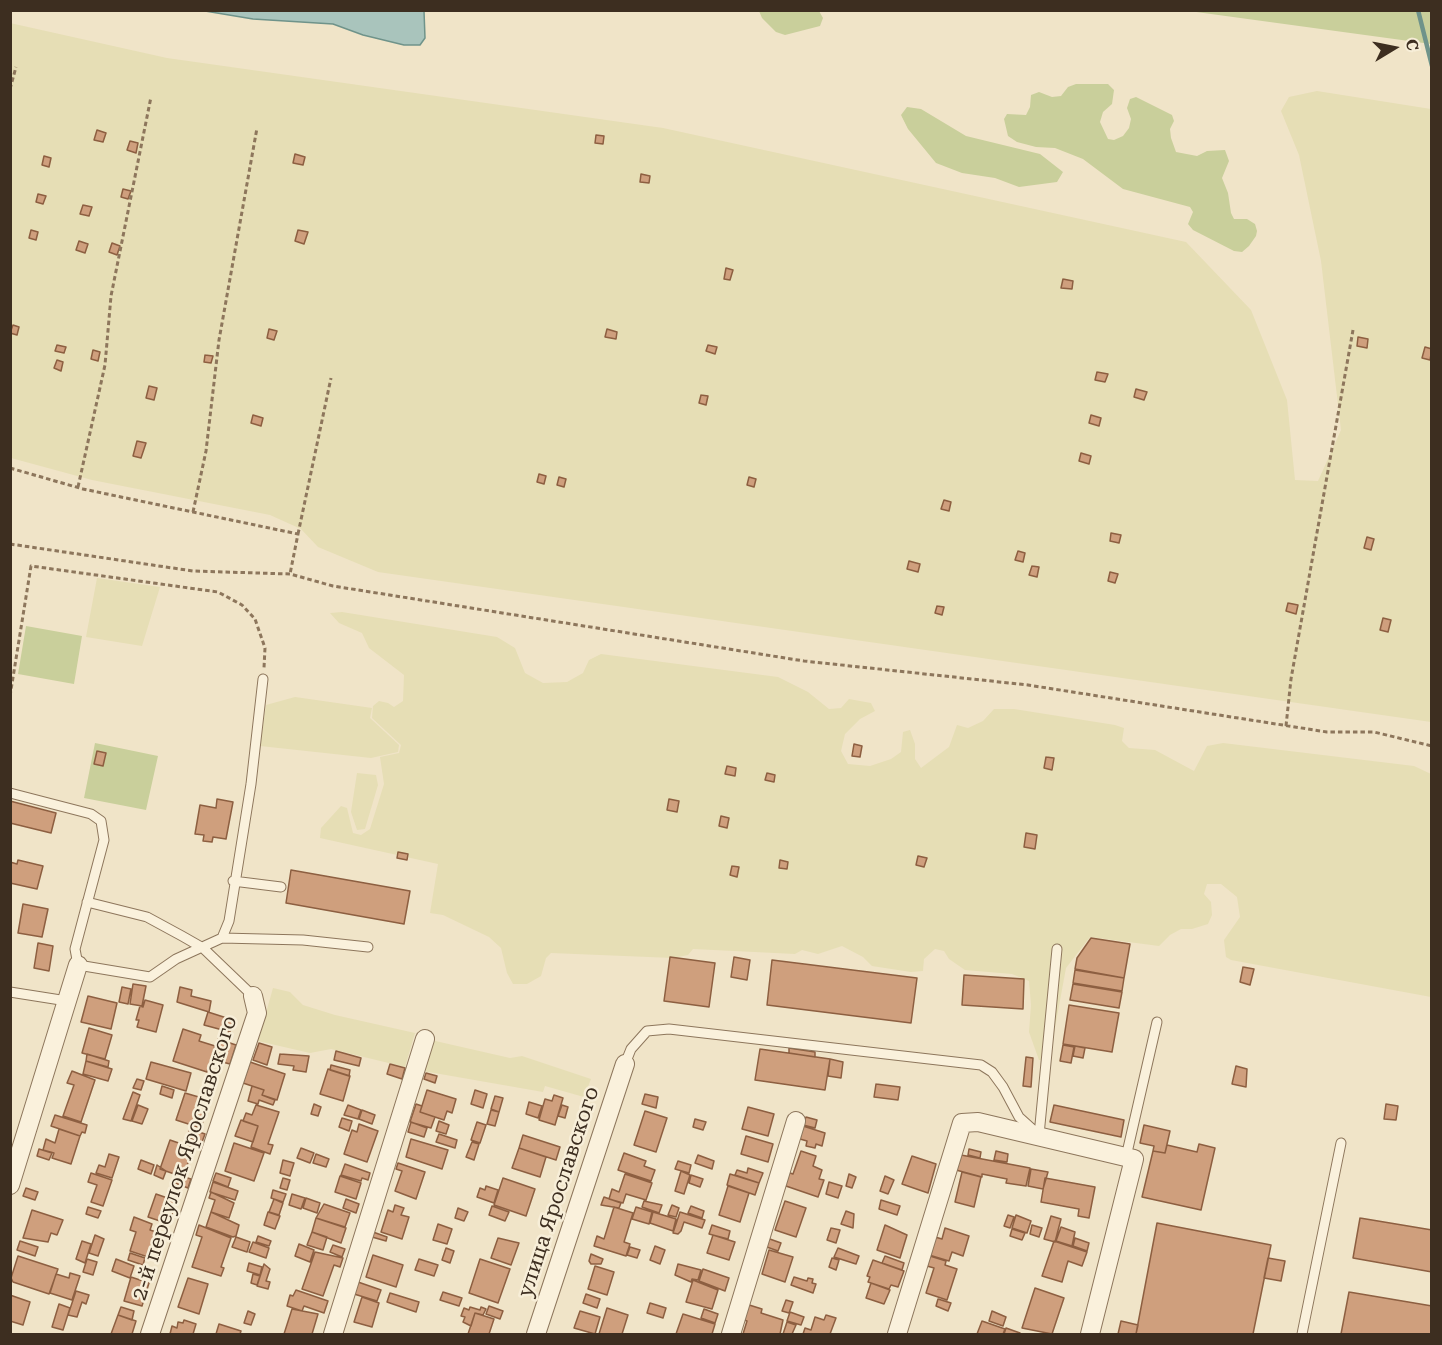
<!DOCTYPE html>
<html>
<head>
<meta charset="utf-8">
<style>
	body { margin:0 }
	#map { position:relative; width:1442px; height:1345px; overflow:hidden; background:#f0e4c8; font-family:"Roboto Serif",serif }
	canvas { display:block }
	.frame { position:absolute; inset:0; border:12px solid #3d2e20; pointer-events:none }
	.north { position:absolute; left:1364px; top:18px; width:60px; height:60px; -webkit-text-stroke:4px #f7eed8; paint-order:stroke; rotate:80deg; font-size:16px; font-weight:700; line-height:24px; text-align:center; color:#3d2e20 }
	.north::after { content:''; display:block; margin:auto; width:21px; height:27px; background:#3d2e20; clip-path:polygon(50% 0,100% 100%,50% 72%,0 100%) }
</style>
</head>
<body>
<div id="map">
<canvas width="1442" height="1345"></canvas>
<div class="frame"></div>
<div class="north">С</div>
</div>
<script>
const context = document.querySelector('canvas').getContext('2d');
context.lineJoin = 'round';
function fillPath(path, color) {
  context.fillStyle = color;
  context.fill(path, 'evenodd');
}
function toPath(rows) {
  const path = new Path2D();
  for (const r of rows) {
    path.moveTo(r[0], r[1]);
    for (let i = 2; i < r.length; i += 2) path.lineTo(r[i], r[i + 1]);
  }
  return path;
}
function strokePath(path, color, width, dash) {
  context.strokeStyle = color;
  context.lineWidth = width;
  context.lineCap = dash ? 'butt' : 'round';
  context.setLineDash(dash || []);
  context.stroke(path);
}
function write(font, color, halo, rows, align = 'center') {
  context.font = font + ' "Roboto Serif",serif';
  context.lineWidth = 5;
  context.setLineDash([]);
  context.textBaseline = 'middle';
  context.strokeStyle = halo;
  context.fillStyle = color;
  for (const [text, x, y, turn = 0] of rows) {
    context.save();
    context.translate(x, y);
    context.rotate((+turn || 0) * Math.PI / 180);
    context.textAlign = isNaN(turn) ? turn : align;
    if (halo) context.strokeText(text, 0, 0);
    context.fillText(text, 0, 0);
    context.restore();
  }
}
fillPath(toPath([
	[10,23,167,58,663,128,1186,242,1251,310,1287,400,1295,480,1318,481,1341,430,1321,261,1299,155,1281,111,1289,97,1317,91,1431,109,1431,722,378,572,318,547,301,529,270,515,92,480,11,458],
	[97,578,160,587,142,646,86,637],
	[342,612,497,637,515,648,525,673,543,683,567,682,583,673,589,660,601,654,778,677,808,692,829,709,841,708,849,699,871,703,875,711,860,719,845,734,841,751,848,764,870,766,891,759,901,752,903,732,910,730,915,744,915,759,921,768,949,747,957,725,968,728,983,721,994,709,1014,709,1115,725,1124,728,1122,741,1129,748,1155,750,1194,771,1207,746,1223,743,1414,766,1431,774,1431,997,1231,960,1226,957,1224,940,1240,917,1237,897,1221,884,1207,884,1204,894,1211,902,1212,915,1208,924,1192,929,1181,929,1170,935,1159,946,1090,937,1066,968,1049,1060,1039,1060,1029,1032,1031,1005,1029,981,1012,974,965,970,949,959,944,951,935,949,924,959,923,971,911,972,872,966,863,957,842,946,818,954,802,950,795,954,693,949,688,955,673,958,551,953,546,958,541,976,527,984,513,984,507,973,501,948,489,937,443,915,430,913,438,864,320,838,321,828,341,806,347,808,353,833,361,835,370,829,384,784,380,757,399,753,401,745,372,718,373,706,379,701,388,703,394,707,403,701,404,675,369,648,362,633,339,623,330,613],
	[295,697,372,708,370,718,399,745,398,752,371,758,260,746,266,705],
	[357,773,376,775,378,785,365,829,357,830,351,812],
	[273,988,290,992,303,1005,335,1015,415,1033,405,1067,331,1049,310,1053,258,1041],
	[431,1040,510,1058,522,1056,591,1079,584,1097,545,1086,543,1092,423,1071]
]), '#e6deb5');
fillPath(toPath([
	[759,11,819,11,823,18,820,26,785,35,776,32,762,18],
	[1189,11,1431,11,1431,44],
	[1076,84,1108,84,1114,90,1112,104,1103,112,1100,122,1108,139,1114,140,1123,136,1129,128,1131,119,1127,108,1130,99,1136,97,1172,115,1174,121,1170,129,1171,138,1176,152,1197,156,1207,151,1225,150,1229,161,1222,178,1228,193,1231,213,1234,219,1247,219,1255,224,1257,231,1256,236,1249,246,1242,252,1234,251,1193,230,1188,224,1193,212,1190,207,1123,189,1083,159,1055,148,1036,147,1017,142,1008,136,1004,119,1007,114,1026,115,1030,107,1031,95,1039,92,1052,97,1061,96,1068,87],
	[907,107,921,109,966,136,1040,154,1063,172,1057,182,1019,187,995,178,962,173,936,163,908,129,901,115],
	[26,626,82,636,74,684,18,674],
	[95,743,158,756,146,810,84,798]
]), '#c9cf9b');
const water = toPath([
	[205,11,424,11,425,38,420,45,404,45,363,35,333,24,253,19,205,11]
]);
fillPath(water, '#a9c4bc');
strokePath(water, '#6f938a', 1.5);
strokePath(toPath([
	[1418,10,1432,66]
]), '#6f938a', 4.5);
const building = toPath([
	[97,130,106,133,103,142,94,140,97,130],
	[596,135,604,136,603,144,595,143,596,135],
	[130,141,138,143,136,153,127,150,130,141],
	[295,154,305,157,303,165,293,163,295,154],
	[44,156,51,158,49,167,42,165,44,156],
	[641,174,650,176,649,183,640,182,641,174],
	[123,189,131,191,128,199,121,197,123,189],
	[38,194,46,196,43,204,36,202,38,194],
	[83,205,92,207,89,216,80,214,83,205],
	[31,230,38,232,36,240,29,238,31,230],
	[298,230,308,232,304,244,295,241,298,230],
	[79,241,88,244,85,253,76,250,79,241],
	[112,243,120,246,117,255,109,252,112,243],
	[726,268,733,270,730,280,724,279,726,268],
	[1063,279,1073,281,1072,289,1061,288,1063,279],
	[13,325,19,327,17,335,10,333,13,325],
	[269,329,277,331,274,340,267,338,269,329],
	[607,329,617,332,616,339,605,337,607,329],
	[1358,337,1368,339,1367,348,1357,346,1358,337],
	[57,345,66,347,64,353,55,351,57,345],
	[708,345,717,347,715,354,706,351,708,345],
	[1425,347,1432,349,1430,360,1422,358,1425,347],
	[93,350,100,352,98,361,91,359,93,350],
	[205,355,213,356,211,363,204,362,205,355],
	[57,360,63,362,61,371,54,368,57,360],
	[1097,372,1108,374,1105,382,1095,380,1097,372],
	[149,386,157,388,154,400,146,398,149,386],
	[1136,389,1147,392,1144,400,1134,397,1136,389],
	[701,395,708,396,706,405,699,403,701,395],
	[253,415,263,418,261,426,251,423,253,415],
	[1091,415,1101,418,1099,426,1089,423,1091,415],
	[137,441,146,443,141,458,133,456,137,441],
	[1081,453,1091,456,1089,464,1079,461,1081,453],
	[539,474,546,476,544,484,537,482,539,474],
	[559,477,566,479,564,487,557,485,559,477],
	[749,477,756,479,754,487,747,485,749,477],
	[944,500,951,502,949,511,941,509,944,500],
	[1111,533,1121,535,1119,543,1110,541,1111,533],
	[1367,537,1374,539,1371,550,1364,548,1367,537],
	[1018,551,1025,553,1023,562,1015,560,1018,551],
	[909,561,920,564,918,572,907,569,909,561],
	[1032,566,1039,567,1037,577,1029,575,1032,566],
	[1110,572,1118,574,1115,583,1108,581,1110,572],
	[1288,603,1298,605,1296,614,1286,611,1288,603],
	[937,606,944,607,942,615,935,613,937,606],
	[1383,618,1391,620,1388,632,1380,630,1383,618],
	[854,744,862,746,860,757,852,756,854,744],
	[97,751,106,753,103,766,94,764,97,751],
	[1046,757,1054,758,1052,770,1044,768,1046,757],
	[727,766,736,768,735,776,725,774,727,766],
	[767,773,775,775,774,782,765,780,767,773],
	[217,799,233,802,226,839,213,837,212,842,203,841,204,835,195,834,200,805,216,808,217,799],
	[669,799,679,801,677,812,667,810,669,799],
	[10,801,56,813,51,833,10,823,10,801],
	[721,816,729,818,727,828,719,826,721,816],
	[1026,833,1037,835,1035,849,1024,847,1026,833],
	[398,852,408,854,407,860,397,858,398,852],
	[918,856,927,858,924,867,916,865,918,856],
	[18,860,43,866,37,889,10,883,10,862,17,864,18,860],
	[780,860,788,862,787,869,779,868,780,860],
	[732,866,739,867,737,877,730,875,732,866],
	[291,870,410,891,404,924,286,903,291,870],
	[23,904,48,909,42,937,18,933,23,904],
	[1091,938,1130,944,1124,978,1075,969,1077,958,1091,938],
	[38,943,53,946,49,971,34,968,38,943],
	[670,957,715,963,709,1007,664,1001,670,957],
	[734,957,750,960,747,980,731,977,734,957],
	[772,960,917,978,911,1023,767,1005,772,960],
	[1243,967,1254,969,1250,985,1240,982,1243,967],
	[1075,970,1124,978,1122,991,1073,983,1075,970],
	[964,975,1024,979,1023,1009,962,1005,964,975],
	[133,984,146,986,142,1006,130,1004,133,984],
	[1073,984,1122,992,1119,1008,1070,1000,1073,984],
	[122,987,131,989,128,1004,119,1002,122,987],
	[180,987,192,990,191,996,211,1001,209,1012,177,1002,180,987],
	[88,996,117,1003,111,1029,81,1022,88,996],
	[145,1000,163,1005,156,1032,137,1027,139,1020,136,1020,140,1006,143,1007,145,1000],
	[1069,1005,1119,1013,1112,1052,1063,1044,1069,1005],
	[208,1012,233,1020,230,1032,204,1025,208,1012],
	[89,1028,112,1035,105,1059,82,1053,89,1028],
	[183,1029,201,1035,199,1041,215,1046,207,1072,173,1061,183,1029],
	[218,1039,236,1045,230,1064,211,1059,218,1039],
	[259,1043,272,1047,267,1065,253,1060,259,1043],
	[1063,1045,1074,1047,1071,1063,1060,1061,1063,1045],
	[1075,1046,1085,1048,1083,1058,1073,1056,1075,1046],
	[789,1048,815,1052,815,1057,789,1053,789,1048],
	[760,1049,830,1059,825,1090,755,1080,760,1049],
	[336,1051,361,1058,359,1066,334,1060,336,1051],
	[87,1054,109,1061,108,1067,86,1061,87,1054],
	[280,1054,309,1056,306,1072,293,1070,294,1066,278,1064,280,1054],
	[1026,1057,1033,1058,1031,1087,1023,1086,1026,1057],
	[830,1059,843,1062,841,1078,828,1076,830,1059],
	[86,1061,112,1069,108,1081,83,1074,86,1061],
	[151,1062,191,1073,186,1091,146,1079,151,1062],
	[250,1062,285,1074,277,1100,262,1095,264,1090,243,1083,250,1062],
	[390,1064,405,1068,402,1079,387,1074,390,1064],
	[331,1065,350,1070,349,1076,330,1070,331,1065],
	[1236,1066,1247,1069,1246,1087,1232,1084,1236,1066],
	[328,1069,350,1076,343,1101,320,1094,328,1069],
	[72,1071,95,1080,81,1122,63,1116,74,1085,67,1083,72,1071],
	[426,1073,437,1076,435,1083,424,1079,426,1073],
	[137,1079,144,1081,141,1090,133,1088,137,1079],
	[876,1084,900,1087,898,1100,874,1097,876,1084],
	[162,1086,174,1090,172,1098,160,1094,162,1086],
	[252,1086,264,1090,262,1095,275,1100,273,1105,259,1100,258,1104,248,1101,252,1086],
	[427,1090,456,1099,452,1113,447,1111,444,1120,420,1112,427,1090],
	[475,1090,487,1094,483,1108,471,1104,475,1090],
	[133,1092,140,1095,131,1121,123,1119,133,1092],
	[185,1093,209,1100,201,1128,176,1120,185,1093],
	[645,1094,658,1097,656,1108,642,1104,645,1094],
	[554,1095,563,1098,555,1125,539,1120,545,1099,552,1101,554,1095],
	[495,1096,503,1098,499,1112,491,1109,495,1096],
	[529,1102,542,1106,538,1118,526,1114,529,1102],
	[314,1104,321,1107,318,1116,311,1114,314,1104],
	[416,1104,422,1106,420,1112,435,1117,431,1128,410,1122,416,1104],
	[1386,1104,1398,1106,1396,1120,1384,1119,1386,1104],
	[138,1105,148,1109,142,1124,132,1121,138,1105],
	[256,1105,279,1112,268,1144,273,1145,270,1154,251,1147,258,1126,243,1121,246,1113,252,1115,256,1105],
	[348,1105,361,1110,358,1119,344,1115,348,1105],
	[562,1105,568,1107,565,1118,558,1116,562,1105],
	[1054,1105,1124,1120,1121,1137,1050,1122,1054,1105],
	[748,1107,774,1114,768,1136,742,1129,748,1107],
	[362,1110,375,1115,372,1124,359,1119,362,1110],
	[491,1110,499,1112,495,1126,487,1124,491,1110],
	[645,1111,667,1118,656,1152,634,1145,645,1111],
	[55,1115,87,1125,85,1133,82,1132,80,1136,51,1126,55,1115],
	[806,1117,817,1120,815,1128,803,1125,806,1117],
	[342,1118,352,1121,349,1131,339,1127,342,1118],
	[695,1119,706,1122,703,1130,693,1127,695,1119],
	[241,1120,258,1126,253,1142,235,1136,241,1120],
	[439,1121,449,1125,446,1134,436,1131,439,1121],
	[411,1122,427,1128,424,1137,408,1132,411,1122],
	[477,1122,486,1125,480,1143,471,1140,477,1122],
	[359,1124,378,1131,367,1162,344,1154,352,1130,357,1132,359,1124],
	[1144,1125,1170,1131,1165,1153,1153,1151,1154,1146,1140,1143,1144,1125],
	[803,1126,825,1133,822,1146,816,1144,815,1148,806,1146,807,1141,800,1139,803,1126],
	[59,1129,80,1136,71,1164,52,1158,54,1153,43,1150,46,1139,55,1143,59,1129],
	[190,1129,205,1134,202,1142,187,1137,190,1129],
	[439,1134,457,1140,455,1148,436,1142,439,1134],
	[523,1135,560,1147,556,1160,519,1148,523,1135],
	[746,1136,773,1144,768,1162,741,1154,746,1136],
	[411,1139,448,1150,442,1169,406,1157,411,1139],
	[170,1140,193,1148,183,1177,160,1169,170,1140],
	[472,1142,479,1144,474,1160,466,1157,472,1142],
	[234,1143,264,1153,254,1181,225,1171,234,1143],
	[1199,1144,1215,1148,1201,1210,1142,1197,1153,1151,1165,1153,1167,1145,1197,1152,1199,1144],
	[301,1148,314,1153,310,1163,297,1158,301,1148],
	[519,1148,546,1157,540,1177,512,1168,519,1148],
	[39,1149,52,1153,49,1160,37,1156,39,1149],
	[969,1149,981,1152,980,1158,968,1155,969,1149],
	[801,1151,816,1156,813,1166,822,1170,819,1179,824,1180,818,1197,783,1185,787,1172,793,1174,801,1151],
	[996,1151,1008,1154,1007,1162,994,1160,996,1151],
	[624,1153,646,1161,644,1166,655,1170,651,1181,618,1170,624,1153],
	[109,1154,119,1157,112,1178,96,1173,99,1165,105,1167,109,1154],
	[316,1154,329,1159,326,1167,313,1163,316,1154],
	[698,1155,714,1161,712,1169,695,1163,698,1155],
	[961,1155,1030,1168,1026,1186,1006,1183,1007,1179,982,1174,982,1177,956,1170,961,1155],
	[912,1156,936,1164,928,1193,902,1184,912,1156],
	[141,1160,154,1165,151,1174,138,1169,141,1160],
	[283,1160,294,1163,290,1176,280,1173,283,1160],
	[678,1161,691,1165,689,1173,675,1169,678,1161],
	[398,1163,425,1172,416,1199,395,1191,402,1171,396,1169,398,1163],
	[345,1164,370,1173,368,1180,362,1178,361,1181,341,1175,345,1164],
	[157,1165,166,1171,163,1179,154,1175,157,1165],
	[748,1168,763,1173,759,1183,735,1175,737,1170,747,1173,748,1168],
	[1031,1169,1048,1172,1043,1189,1028,1186,1031,1169],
	[681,1171,690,1175,684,1194,675,1191,681,1171],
	[962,1172,981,1177,974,1207,955,1202,962,1172],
	[91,1173,112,1180,103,1206,91,1202,97,1185,88,1182,91,1173],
	[216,1173,231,1178,228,1187,213,1181,216,1173],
	[625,1174,652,1183,646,1200,626,1194,623,1203,609,1199,612,1189,619,1192,625,1174],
	[730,1174,759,1183,755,1195,727,1185,730,1174],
	[849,1174,856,1177,852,1188,846,1186,849,1174],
	[177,1175,191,1179,188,1188,175,1183,177,1175],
	[691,1175,703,1179,700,1187,689,1183,691,1175],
	[340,1176,361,1183,356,1199,335,1192,340,1176],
	[885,1176,894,1180,888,1194,880,1191,885,1176],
	[283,1178,290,1180,287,1190,280,1188,283,1178],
	[503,1178,535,1189,526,1216,494,1205,503,1178],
	[1045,1178,1095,1187,1089,1218,1078,1216,1079,1209,1041,1202,1045,1178],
	[213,1182,238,1191,235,1200,210,1192,213,1182],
	[829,1182,842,1186,838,1198,826,1194,829,1182],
	[486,1186,498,1190,494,1203,477,1197,480,1188,485,1190,486,1186],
	[728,1186,749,1193,740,1222,719,1215,728,1186],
	[26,1188,38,1192,35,1200,23,1196,26,1188],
	[273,1190,286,1194,283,1202,271,1198,273,1190],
	[211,1192,234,1203,229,1218,211,1212,215,1200,209,1198,211,1192],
	[156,1194,176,1201,169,1224,148,1217,156,1194],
	[292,1194,305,1198,301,1209,289,1205,292,1194],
	[604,1197,621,1203,619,1208,601,1205,604,1197],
	[306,1198,320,1203,317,1213,303,1208,306,1198],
	[274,1199,283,1203,279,1215,269,1212,274,1199],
	[346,1199,359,1204,356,1213,343,1208,346,1199],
	[881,1200,900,1206,897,1215,879,1209,881,1200],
	[644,1201,662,1205,659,1213,642,1207,644,1201],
	[785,1201,806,1208,796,1237,775,1230,785,1201],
	[324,1204,350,1213,345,1227,316,1218,324,1204],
	[395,1205,404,1208,401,1215,409,1217,402,1239,381,1232,388,1210,393,1212,395,1205],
	[672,1205,679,1208,676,1217,668,1215,672,1205],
	[492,1206,509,1212,505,1221,489,1215,492,1206],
	[691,1206,704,1211,702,1218,688,1213,691,1206],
	[88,1207,101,1211,98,1218,86,1214,88,1207],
	[614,1207,633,1213,624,1242,630,1244,626,1256,594,1246,597,1236,604,1239,614,1207],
	[636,1207,652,1212,649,1224,632,1219,636,1207],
	[458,1208,468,1212,464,1221,455,1218,458,1208],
	[32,1210,63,1220,57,1235,51,1233,48,1242,23,1238,32,1210],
	[846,1211,854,1214,853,1228,841,1224,846,1211],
	[211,1212,239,1225,236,1236,233,1237,206,1227,211,1212],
	[268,1212,280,1216,275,1229,264,1225,268,1212],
	[653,1212,676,1219,673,1231,650,1223,653,1212],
	[680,1212,705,1220,702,1228,684,1222,681,1231,678,1234,673,1233,680,1212],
	[1008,1215,1014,1217,1010,1228,1004,1226,1008,1215],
	[1016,1215,1031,1221,1027,1233,1012,1228,1016,1215],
	[1051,1216,1061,1219,1055,1242,1044,1239,1051,1216],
	[134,1217,152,1224,150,1230,165,1235,157,1260,130,1251,136,1232,130,1230,134,1217],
	[316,1218,346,1228,341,1243,312,1232,316,1218],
	[1360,1218,1432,1230,1432,1272,1353,1258,1360,1218],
	[1157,1223,1271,1245,1253,1334,1136,1334,1157,1223],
	[438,1224,452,1229,447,1244,433,1240,438,1224],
	[199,1225,231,1238,221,1267,224,1268,221,1276,192,1267,202,1237,196,1235,199,1225],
	[712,1225,730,1231,728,1239,709,1234,712,1225],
	[885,1225,907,1235,900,1258,877,1250,885,1225],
	[1032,1225,1042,1228,1039,1237,1030,1234,1032,1225],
	[1061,1227,1075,1232,1072,1246,1056,1241,1061,1227],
	[831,1228,840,1230,836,1243,827,1240,831,1228],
	[945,1228,969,1236,963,1256,952,1252,949,1261,929,1255,935,1237,942,1239,945,1228],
	[1012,1229,1025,1233,1022,1240,1010,1236,1012,1229],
	[312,1232,327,1237,323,1250,307,1245,312,1232],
	[373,1232,387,1237,386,1241,372,1237,373,1232],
	[95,1235,104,1239,98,1256,89,1253,95,1235],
	[713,1235,735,1242,729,1260,707,1253,713,1235],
	[258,1236,271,1241,269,1246,256,1242,258,1236],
	[236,1237,250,1242,247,1252,232,1247,236,1237],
	[498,1238,519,1243,511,1265,491,1258,498,1238],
	[767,1238,781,1243,778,1251,764,1246,767,1238],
	[1075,1238,1089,1243,1087,1251,1073,1246,1075,1238],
	[20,1241,38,1247,35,1256,17,1250,20,1241],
	[82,1241,91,1244,85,1263,76,1259,82,1241],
	[1054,1241,1087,1252,1082,1266,1068,1261,1062,1282,1042,1276,1054,1241],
	[253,1242,269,1248,266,1258,249,1252,253,1242],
	[299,1244,314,1250,310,1262,295,1256,299,1244],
	[333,1245,345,1249,342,1257,330,1252,333,1245],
	[655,1246,665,1250,660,1264,650,1260,655,1246],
	[630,1247,640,1250,637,1258,627,1255,630,1247],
	[446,1248,454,1251,450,1263,442,1260,446,1248],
	[838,1248,859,1256,856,1264,834,1257,838,1248],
	[769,1250,793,1257,785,1282,762,1274,769,1250],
	[315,1252,343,1258,340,1267,334,1265,323,1296,302,1289,315,1252],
	[130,1253,145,1258,143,1265,128,1260,130,1253],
	[591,1254,603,1259,601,1264,591,1264,589,1261,591,1254],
	[373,1255,403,1265,396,1287,366,1277,373,1255],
	[18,1256,58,1269,49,1294,13,1282,11,1278,18,1256],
	[885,1256,904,1263,902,1270,882,1263,885,1256],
	[930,1256,946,1261,945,1265,957,1269,947,1300,926,1293,934,1268,927,1266,930,1256],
	[832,1258,839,1260,836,1270,829,1267,832,1258],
	[1268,1258,1285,1261,1281,1281,1264,1278,1268,1258],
	[87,1259,97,1262,93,1275,83,1272,87,1259],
	[116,1259,134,1266,130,1278,112,1271,116,1259],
	[419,1259,438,1265,434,1276,415,1270,419,1259],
	[480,1259,510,1269,498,1303,469,1293,480,1259],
	[873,1260,904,1271,898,1287,891,1285,889,1289,868,1282,870,1277,867,1276,873,1260],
	[249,1263,262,1267,260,1275,247,1271,249,1263],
	[264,1264,270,1269,266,1281,270,1282,268,1289,257,1286,264,1264],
	[678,1264,701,1270,698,1280,692,1279,691,1282,675,1275,678,1264],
	[595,1266,614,1272,607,1295,588,1289,595,1266],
	[703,1269,729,1278,725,1291,699,1281,703,1269],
	[70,1273,80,1276,72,1300,50,1293,56,1274,69,1278,70,1273],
	[253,1274,260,1276,257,1285,251,1283,253,1274],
	[131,1277,149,1283,142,1306,124,1301,131,1277],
	[794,1277,807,1281,808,1278,813,1279,812,1283,816,1284,813,1293,791,1285,794,1277],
	[188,1278,208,1284,199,1314,178,1307,188,1278],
	[693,1280,718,1290,712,1309,686,1302,693,1280],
	[358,1282,381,1290,377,1301,354,1294,358,1282],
	[871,1283,890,1290,884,1304,866,1298,871,1283],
	[1035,1288,1064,1298,1052,1334,1022,1328,1035,1288],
	[296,1290,328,1301,324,1313,304,1306,302,1311,287,1306,290,1295,293,1296,296,1290],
	[76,1291,89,1295,86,1304,82,1302,77,1317,68,1315,76,1291],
	[443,1292,462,1298,459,1306,440,1300,443,1292],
	[1349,1292,1432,1306,1432,1334,1341,1334,1349,1292],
	[390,1293,419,1302,416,1312,387,1302,390,1293],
	[586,1294,600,1299,597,1308,583,1303,586,1294],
	[10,1295,30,1302,23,1325,10,1321,10,1295],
	[362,1297,379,1303,372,1327,354,1322,362,1297],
	[938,1299,951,1303,948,1311,936,1306,938,1299],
	[786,1300,793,1302,789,1313,782,1311,786,1300],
	[650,1303,666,1308,663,1318,647,1313,650,1303],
	[59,1304,70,1308,63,1330,52,1327,59,1304],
	[746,1304,762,1309,761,1313,783,1320,780,1334,743,1334,747,1321,741,1319,746,1304],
	[489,1306,503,1311,500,1319,486,1314,489,1306],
	[121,1307,134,1311,132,1320,118,1315,121,1307],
	[470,1307,480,1310,481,1307,486,1309,483,1315,475,1313,471,1326,463,1322,465,1317,461,1316,464,1308,469,1310,470,1307],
	[607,1308,628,1315,622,1334,599,1334,607,1308],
	[292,1309,318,1314,312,1334,284,1334,292,1309],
	[704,1309,718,1314,715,1323,701,1318,704,1309],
	[248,1311,255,1314,251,1325,244,1323,248,1311],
	[580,1311,600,1317,595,1334,574,1328,580,1311],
	[992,1311,1006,1317,1003,1326,989,1321,992,1311],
	[790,1312,804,1317,801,1325,787,1321,790,1312],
	[475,1313,494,1319,489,1334,468,1334,475,1313],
	[683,1314,715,1324,712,1334,676,1334,683,1314],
	[118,1315,136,1321,132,1334,111,1334,118,1315],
	[826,1315,836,1318,830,1334,803,1334,805,1328,811,1330,815,1317,824,1320,826,1315],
	[184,1320,196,1324,193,1334,170,1334,172,1326,177,1328,178,1322,183,1323,184,1320],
	[982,1321,1005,1329,1003,1334,977,1334,982,1321],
	[1121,1321,1138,1325,1136,1334,1118,1334,1121,1321],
	[787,1322,796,1325,792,1334,783,1334,787,1322],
	[219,1324,241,1331,240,1334,216,1334,219,1324],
	[1006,1328,1020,1333,1019,1334,1004,1334,1006,1328]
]);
fillPath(building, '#cf9f7d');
strokePath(building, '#8d5f41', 1.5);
const service = toPath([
	[10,793,91,814,101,821,104,840,75,949,78,965,150,977,176,959,222,938,229,921,251,784,263,679],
	[233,881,281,887],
	[87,902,147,917,182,936,203,948,253,996],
	[222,938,303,940,368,947],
	[10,992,67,1001],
	[625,1064,631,1049,647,1031,669,1029,981,1065,992,1072,1003,1087,1019,1117,1039,1135,1057,949],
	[1126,1157,1157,1022],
	[1302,1334,1341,1143]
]);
const minor = toPath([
	[10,1185,78,965],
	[150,1334,257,1013,253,996],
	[333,1334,425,1039],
	[536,1334,625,1064],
	[731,1334,796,1121],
	[897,1334,962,1123,978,1122,1134,1159,1090,1334]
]);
strokePath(service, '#8d765c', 11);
strokePath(minor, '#8d765c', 20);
strokePath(toPath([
	[10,89,16,67],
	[10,468,83,489,298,534,290,574],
	[78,487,105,365,111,296,151,97],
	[193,512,206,451,219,340,257,128],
	[298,534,331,378],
	[10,544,193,571,290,574,333,586,804,661,1028,685,1327,732,1374,732,1432,746],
	[10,696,31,566,218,592,242,605,255,619,265,648,264,668],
	[1286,726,1291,679,1353,330]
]), '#8d765c', 3, [4.5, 3]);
strokePath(service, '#faf1dc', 9);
strokePath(minor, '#faf1dc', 18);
write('21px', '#3d2e20', '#f7eed8', [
	["2-й переулок Ярославского",185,1158,-72],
	["улица Ярославского",559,1192,-72]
]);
</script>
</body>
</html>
